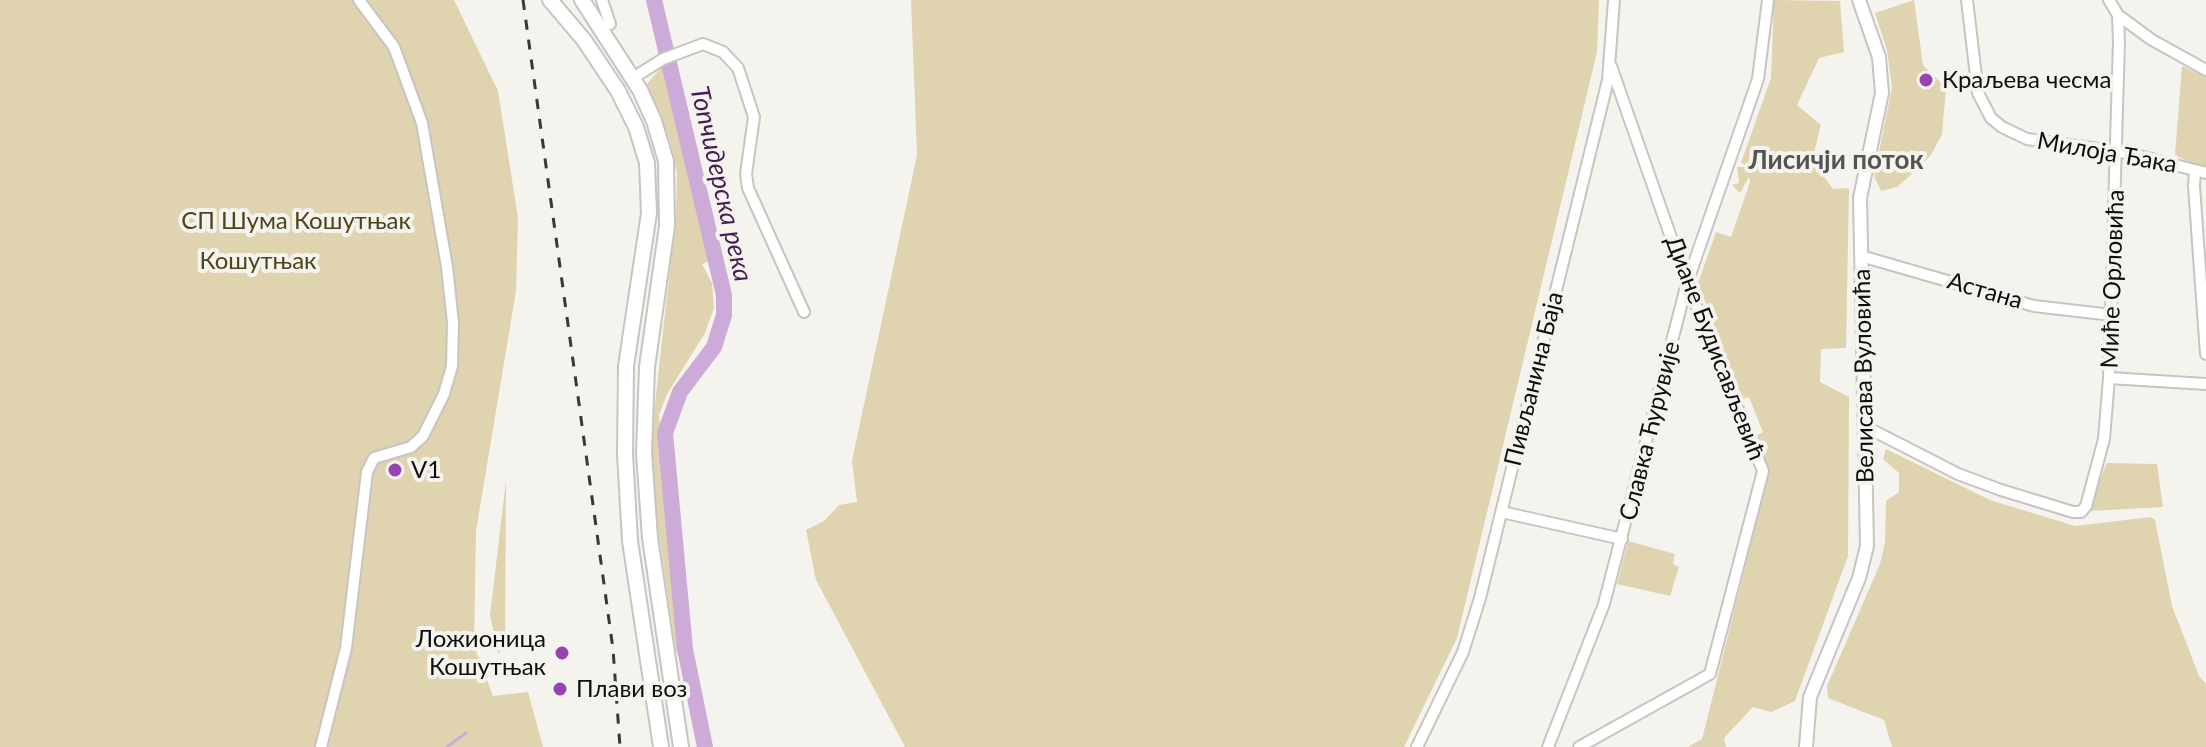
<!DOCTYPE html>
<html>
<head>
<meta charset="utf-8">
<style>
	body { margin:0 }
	canvas { display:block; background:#f4f3ee }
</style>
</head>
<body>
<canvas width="2206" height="747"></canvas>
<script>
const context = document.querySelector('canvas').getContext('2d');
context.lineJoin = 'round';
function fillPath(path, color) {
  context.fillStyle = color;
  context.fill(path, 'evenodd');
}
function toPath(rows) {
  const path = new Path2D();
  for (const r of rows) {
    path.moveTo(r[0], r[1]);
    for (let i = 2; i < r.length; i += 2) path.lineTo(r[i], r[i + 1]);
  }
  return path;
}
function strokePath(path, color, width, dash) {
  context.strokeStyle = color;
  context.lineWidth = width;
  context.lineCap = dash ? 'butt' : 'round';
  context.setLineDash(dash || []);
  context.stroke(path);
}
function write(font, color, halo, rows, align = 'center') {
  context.font = font + ' Lato,sans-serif';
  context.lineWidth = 8;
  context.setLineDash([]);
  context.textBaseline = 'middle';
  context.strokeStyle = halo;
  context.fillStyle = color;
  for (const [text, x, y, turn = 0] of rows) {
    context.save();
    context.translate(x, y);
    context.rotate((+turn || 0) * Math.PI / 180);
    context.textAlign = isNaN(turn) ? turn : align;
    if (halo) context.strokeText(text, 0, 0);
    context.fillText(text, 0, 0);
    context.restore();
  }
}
fillPath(toPath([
	[0,0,454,0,498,91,518,218,516,291,476,531,474,646,493,696,528,692,543,747,0,747],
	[911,0,1599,0,1597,52,1457,638,1404,747,905,747,816,580,806,530,824,521,839,505,857,502,852,461,917,155],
	[1774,0,1840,1,1844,52,1819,58,1797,105,1821,125,1812,160,1833,189,1849,188,1846,348,1821,349,1820,382,1849,397,1848,556,1795,701,1771,712,1753,707,1724,738,1726,747,1688,747,1702,739,1769,472,1756,436,1763,432,1749,397,1742,399,1698,283,1716,232,1731,237,1750,182,1749,177,1740,193,1732,185,1739,183,1737,167,1750,167,1741,163,1771,78],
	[1914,0,1923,65,1946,88,1942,134,1931,155,1914,172,1897,187,1881,191,1874,176,1892,88,1887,50,1875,13],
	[666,62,713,260,702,264,712,283,714,308,705,333,667,394,659,415,681,650,676,652,655,508,652,431,676,214,677,173,670,141,647,84],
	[2182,66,2206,77,2206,170,2175,155],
	[1886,449,1990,500,2075,526,2151,517,2155,520,2172,606,2199,676,2206,684,2206,747,1892,747,1884,720,1828,698,1827,686,1880,564,1885,542,1886,501,1899,492,1899,473,1883,459],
	[2107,463,2157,464,2163,507,2089,511,2087,508],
	[506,480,505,646,498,654,490,615],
	[1628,541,1675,554,1673,564,1679,567,1670,596,1617,584]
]), '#dfd3b0');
strokePath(toPath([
	[447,747,466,733]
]), '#cdabd9', 3);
strokePath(toPath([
	[654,0,724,295,724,315,714,347,680,392,665,433,685,649,705,747]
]), '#cdabd9', 16);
const minor = toPath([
	[602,0,610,24],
	[1967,0,1978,93,1991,118,2002,127,2027,139,2128,153,2206,173],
	[2118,15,2152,40,2206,70],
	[633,78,663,59,703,44,723,52,738,68,754,117,746,174,748,188,804,312],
	[2195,170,2194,186,2206,354],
	[1861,256,2034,306,2112,315],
	[2109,378,2206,384],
	[1865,431,1874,431,1958,474,2001,490,2073,512,2081,512,2086,506,2104,439,2109,378,2119,41,2118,15,2109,0],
	[1502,512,1622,539],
	[321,747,346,648,367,472,374,458,411,447,423,436,444,394,452,366,453,323,447,267,422,123,394,47,359,0],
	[1417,747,1463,652,1480,598,1608,80,1614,0],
	[1548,747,1604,604,1687,283,1758,79,1768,0],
	[1579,747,1710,674,1763,471,1687,283,1611,66]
]);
const tertiary = toPath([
	[1806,747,1810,697,1859,578,1867,546,1860,198,1882,93,1879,57,1859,0]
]);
const secondary = toPath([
	[550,0,584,40,618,91,636,127,647,163,649,213,626,366,625,454,630,541,661,747],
	[582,0,640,90,654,121,666,161,667,226,647,367,644,453,650,538,681,747]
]);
strokePath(minor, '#c6c5c0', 14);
strokePath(tertiary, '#c6c5c0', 16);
strokePath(secondary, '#c6c5c0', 18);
strokePath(minor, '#fff', 10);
strokePath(tertiary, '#fff', 12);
strokePath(secondary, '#fff', 14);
strokePath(toPath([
	[523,0,613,649,620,747]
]), '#383835', 3, [10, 10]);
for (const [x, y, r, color] of [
	[1926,80,8,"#9743b1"],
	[395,470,8,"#9743b1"],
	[562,653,8,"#9743b1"],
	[560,689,8,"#9743b1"]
]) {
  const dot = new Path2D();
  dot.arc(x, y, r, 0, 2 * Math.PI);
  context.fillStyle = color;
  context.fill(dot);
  strokePath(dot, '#f4f3ee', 3);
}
write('24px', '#0e0e0c', '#f4f3ee', [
	["Краљева чесма",1942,80],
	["V1",411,470],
	["Ложионица",546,639,"right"],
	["Кошутњак",546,667,"right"],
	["Плави воз",576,689]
], 'left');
write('24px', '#0e0e0c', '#f4f3ee', [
	["Милоја Ђака",2107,153,10],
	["Миће Орловића",2113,279,-88],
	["Астана",1985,291,16],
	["Диане Будисављевић",1715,348,69],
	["Велисава Вуловића",1864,376,-91],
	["Пивљанина Баја",1534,379,-76],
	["Славка Ћурувије",1650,431,-76]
]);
write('24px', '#504319', '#f4f3ee', [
	["СП Шума Кошутњак",296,221],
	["Кошутњак",258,261]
]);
write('bold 26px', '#54534f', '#f4f3ee', [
	["Лисичји поток",1836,161]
]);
write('italic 26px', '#461c53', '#f4f3ee', [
	["Топчидерска река",721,184,77]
]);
</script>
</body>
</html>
